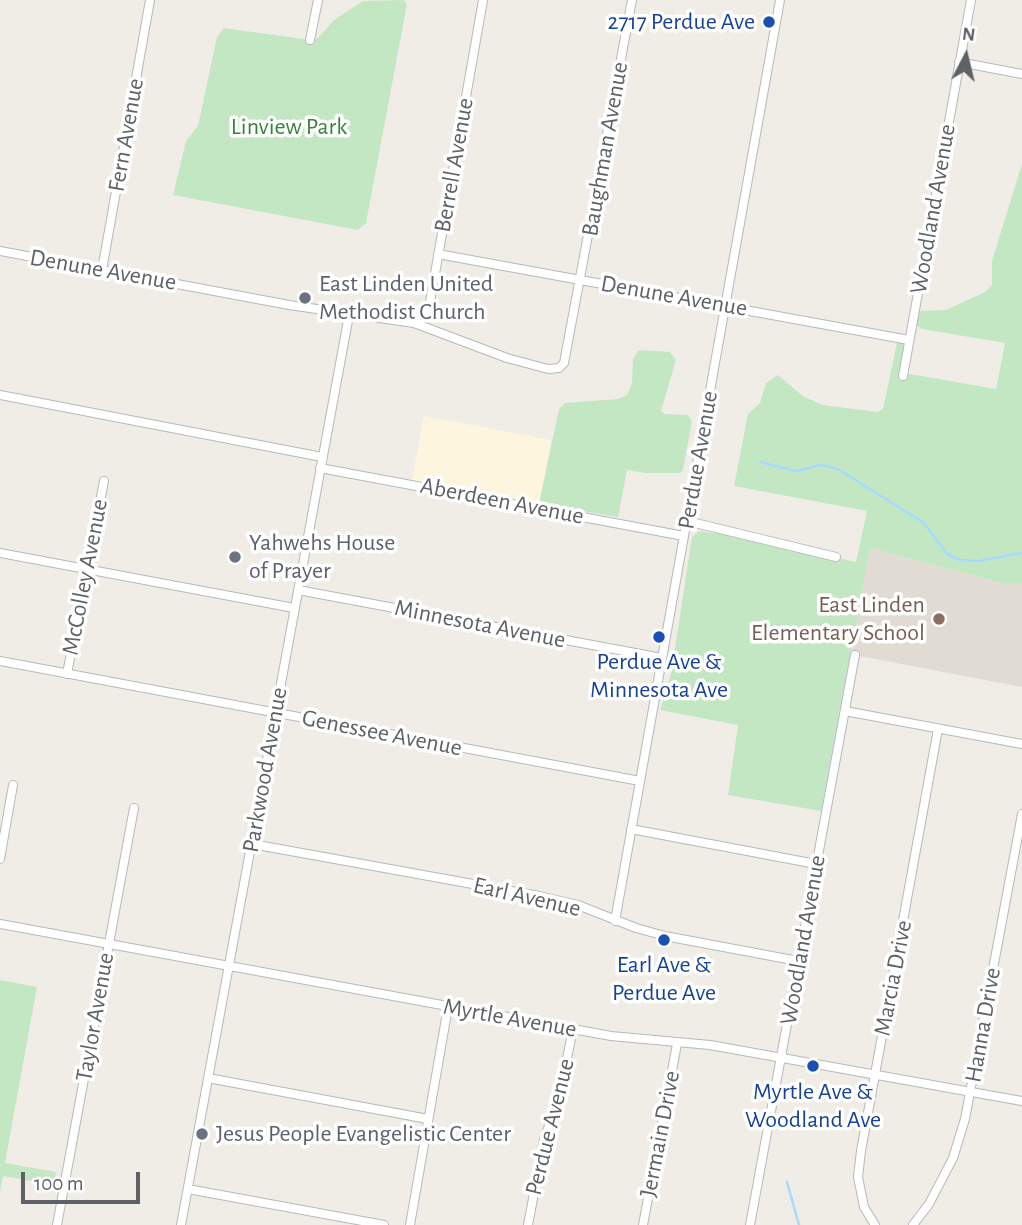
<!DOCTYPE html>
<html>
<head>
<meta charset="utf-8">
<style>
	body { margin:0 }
	#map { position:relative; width:1022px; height:1225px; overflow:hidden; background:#f0ede6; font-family:"Alegreya Sans",sans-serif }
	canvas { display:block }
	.north { position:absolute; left:931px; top:21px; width:70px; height:70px; -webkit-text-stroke:5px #fff; paint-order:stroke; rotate:7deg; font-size:19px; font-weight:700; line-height:28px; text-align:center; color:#5e6266 }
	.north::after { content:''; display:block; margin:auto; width:24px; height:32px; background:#5e6266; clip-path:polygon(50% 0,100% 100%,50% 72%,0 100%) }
	.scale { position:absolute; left:21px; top:1172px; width:119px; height:32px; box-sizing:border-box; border:4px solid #5e6266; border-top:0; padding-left:9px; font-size:21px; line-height:24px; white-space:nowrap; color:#5e6266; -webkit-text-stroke:5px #fff; paint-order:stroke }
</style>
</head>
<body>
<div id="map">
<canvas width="1022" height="1225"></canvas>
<div class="north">N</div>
<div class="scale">100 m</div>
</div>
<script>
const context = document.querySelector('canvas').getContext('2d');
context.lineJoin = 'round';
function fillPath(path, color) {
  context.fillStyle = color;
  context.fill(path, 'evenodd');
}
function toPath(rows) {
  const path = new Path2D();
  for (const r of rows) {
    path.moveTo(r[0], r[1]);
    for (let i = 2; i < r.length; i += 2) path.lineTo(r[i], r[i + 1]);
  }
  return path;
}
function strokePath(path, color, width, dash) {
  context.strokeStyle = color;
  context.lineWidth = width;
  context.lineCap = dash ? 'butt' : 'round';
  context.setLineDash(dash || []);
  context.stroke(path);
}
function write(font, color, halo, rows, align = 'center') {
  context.font = font + ' "Alegreya Sans",sans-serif';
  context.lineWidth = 7;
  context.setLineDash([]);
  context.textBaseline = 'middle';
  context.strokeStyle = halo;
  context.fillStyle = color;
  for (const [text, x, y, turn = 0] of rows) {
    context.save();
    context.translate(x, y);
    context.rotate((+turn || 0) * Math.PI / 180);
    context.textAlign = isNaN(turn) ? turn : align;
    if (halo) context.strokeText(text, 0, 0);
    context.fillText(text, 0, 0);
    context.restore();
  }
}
fillPath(toPath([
	[424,416,551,440,538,509,411,485]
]), '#fdf5dd');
fillPath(toPath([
	[870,548,1001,583,1022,583,1022,687,849,654]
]), '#e0dcd4');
fillPath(toPath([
	[403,0,407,4,366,223,358,230,173,195,186,141,198,126,217,37,224,28,310,40,318,38,334,20,363,1],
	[1022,164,1022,583,1001,583,870,548,821,811,728,795,738,725,660,710,671,674,692,537,699,531,750,538,856,562,867,511,734,486,748,414,760,403,766,383,778,375,804,397,823,405,877,412,883,409,897,343,904,342,907,346,904,373,996,389,1005,343,922,329,916,325,919,311,946,310,985,292,992,285,992,261],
	[639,350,670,352,676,360,661,411,665,414,688,415,692,421,683,470,680,473,646,473,627,470,618,517,539,504,559,409,565,403,618,399,627,395,632,383,633,359],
	[0,980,37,987,5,1163,56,1172,54,1185,3,1176,0,1192]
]), '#c4e7c3');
strokePath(toPath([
	[760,462,796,471,821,465,838,469,924,523,947,554,960,560,978,561,1022,553],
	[787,1182,799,1225]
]), '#a8dafe', 2.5);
const minor = toPath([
	[310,40,318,0],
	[959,62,1022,74],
	[0,251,289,305,414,323,507,358,548,369,559,368,564,363,632,0],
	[438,254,909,340],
	[102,270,150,0],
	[414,323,425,315,430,302,483,0],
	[903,376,971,0],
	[0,395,322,457],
	[320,468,684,536],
	[687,521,836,557],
	[0,553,294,608],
	[298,590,662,658],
	[0,661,640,781],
	[67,674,104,481],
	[845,711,1022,744],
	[631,829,816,864],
	[252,844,539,896,578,905,636,928,665,936,798,961],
	[0,859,13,785],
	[615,921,780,0],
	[0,924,611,1036,710,1045,1022,1101],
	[208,1078,428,1119],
	[188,1189,384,1225],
	[57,1225,134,808],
	[181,1225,349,315],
	[410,1225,448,1007],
	[528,1225,544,1140,559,1097,573,1029],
	[643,1225,677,1044],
	[750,1225,855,655],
	[875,1225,864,1207,858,1177,861,1151,938,729],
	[913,1225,929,1204,953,1158,965,1119,1022,814]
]);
strokePath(minor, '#b6b8bc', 10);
strokePath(minor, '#fff', 8);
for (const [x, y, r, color] of [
	[769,22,7,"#1a4fb4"],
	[305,298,7,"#6b7280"],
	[235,557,7,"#6b7280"],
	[939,619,7,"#8d6e63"],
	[659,637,7,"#1a4fb4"],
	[664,940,7,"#1a4fb4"],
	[813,1066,7,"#1a4fb4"],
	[202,1134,7,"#6b7280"]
]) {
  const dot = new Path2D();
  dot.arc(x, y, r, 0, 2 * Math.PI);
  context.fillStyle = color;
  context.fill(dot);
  strokePath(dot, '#fff', 2.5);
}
write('24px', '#164399', '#fff', [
	["2717 Perdue Ave",755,22,"right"],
	["Perdue Ave &",659,662],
	["Minnesota Ave",659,690],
	["Earl Ave &",664,965],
	["Perdue Ave",664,993],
	["Myrtle Ave &",813,1092],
	["Woodland Ave",813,1120]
]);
write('24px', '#368439', '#fff', [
	["Linview Park",289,127]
]);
write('24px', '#5e6266', '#fff', [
	["Fern Avenue",126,135,-80],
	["Baughman Avenue",605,149,-80],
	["Berrell Avenue",454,165,-80],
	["Woodland Avenue",933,209,-80],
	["Denune Avenue",103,270,10],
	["Denune Avenue",674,296,10],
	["Perdue Avenue",698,460,-80],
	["Aberdeen Avenue",502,501,11],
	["McColley Avenue",85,577,-79],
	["Minnesota Avenue",480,624,11],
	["Genessee Avenue",382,733,11],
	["Parkwood Avenue",265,770,-80],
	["Earl Avenue",527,897,13],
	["Woodland Avenue",803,940,-80],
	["Marcia Drive",893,978,-79],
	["Taylor Avenue",95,1017,-80],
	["Myrtle Avenue",510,1018,10],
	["Hanna Drive",983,1025,-80],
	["Perdue Avenue",550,1127,-76],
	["Jermain Drive",660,1134,-79]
]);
write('24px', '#5b616d', '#fff', [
	["East Linden United",319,284],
	["Methodist Church",319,312],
	["Yahwehs House",249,543],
	["of Prayer",249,571],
	["Jesus People Evangelistic Center",216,1134]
], 'left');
write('24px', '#785e54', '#fff', [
	["East Linden",925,605],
	["Elementary School",925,633]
], 'right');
</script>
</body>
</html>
